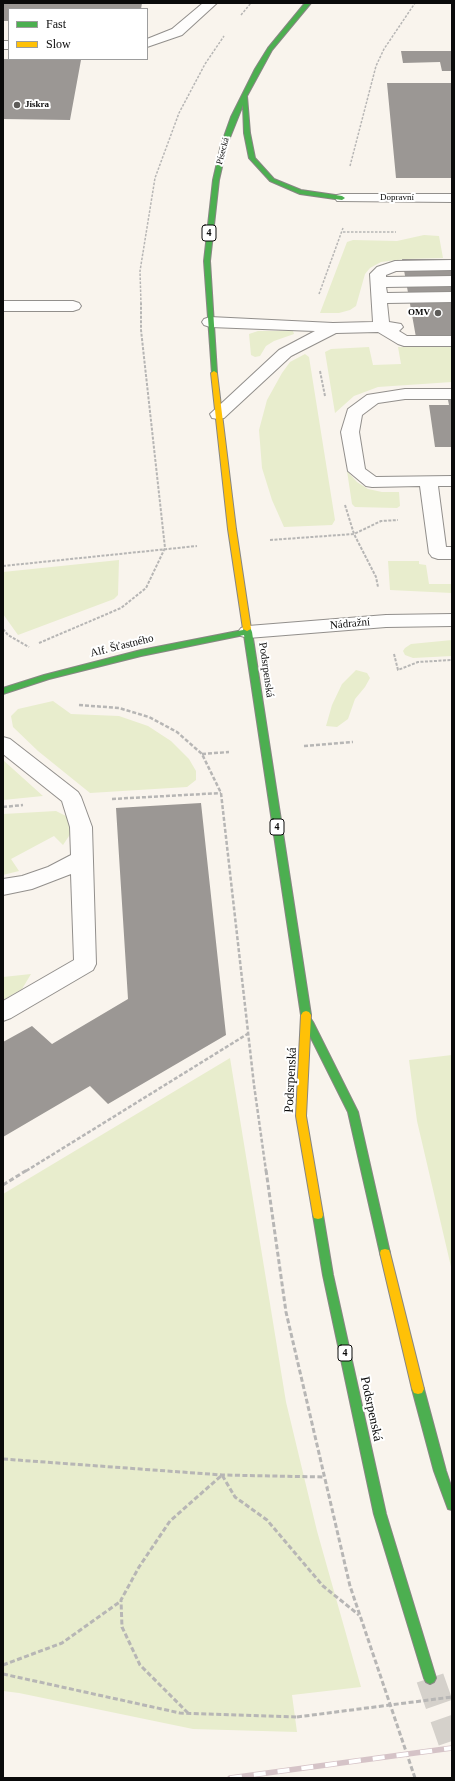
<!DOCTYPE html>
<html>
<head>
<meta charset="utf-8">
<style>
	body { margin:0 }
	#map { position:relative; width:455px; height:1781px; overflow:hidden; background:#f9f4ed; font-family:"Times New Roman",serif }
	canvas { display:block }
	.frame { position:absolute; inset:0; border:4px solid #0a0a0a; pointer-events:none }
	.legend { position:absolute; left:8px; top:8px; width:140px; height:52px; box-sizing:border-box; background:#fff; border:1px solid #9d9d9d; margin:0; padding:5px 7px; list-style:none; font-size:12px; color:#0a0a0a }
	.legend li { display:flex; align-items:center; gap:8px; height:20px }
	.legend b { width:20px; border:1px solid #9d9d9d }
</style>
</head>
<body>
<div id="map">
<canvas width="455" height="1781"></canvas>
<div class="frame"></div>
<ul class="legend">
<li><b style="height:5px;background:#4caf50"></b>Fast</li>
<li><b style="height:5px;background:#ffc107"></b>Slow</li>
</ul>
</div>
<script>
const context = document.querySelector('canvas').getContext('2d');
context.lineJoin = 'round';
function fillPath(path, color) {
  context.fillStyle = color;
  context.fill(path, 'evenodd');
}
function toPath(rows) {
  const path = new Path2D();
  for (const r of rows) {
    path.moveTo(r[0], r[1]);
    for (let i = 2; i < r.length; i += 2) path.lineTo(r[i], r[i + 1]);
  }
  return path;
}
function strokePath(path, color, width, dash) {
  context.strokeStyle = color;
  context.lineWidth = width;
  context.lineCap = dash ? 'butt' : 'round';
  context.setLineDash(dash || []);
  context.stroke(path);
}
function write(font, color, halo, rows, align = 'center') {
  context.font = font + ' "Times New Roman",serif';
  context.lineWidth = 4;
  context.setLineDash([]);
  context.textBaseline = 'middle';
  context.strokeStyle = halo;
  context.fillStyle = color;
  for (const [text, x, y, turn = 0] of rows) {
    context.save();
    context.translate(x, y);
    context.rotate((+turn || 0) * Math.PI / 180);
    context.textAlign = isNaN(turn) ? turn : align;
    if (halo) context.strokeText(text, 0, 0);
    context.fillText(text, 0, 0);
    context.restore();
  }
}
fillPath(toPath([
	[424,235,439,236,443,258,406,259,381,262,370,268,365,274,356,306,350,310,339,313,320,313,347,242,353,240,397,241],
	[258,331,293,331,294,334,274,341,266,346,260,356,255,357,251,355,249,334],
	[452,346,452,382,378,387,354,396,335,413,325,352,331,349,369,347,373,365,401,364,398,347],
	[305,354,309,357,335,520,332,525,284,527,272,500,262,468,259,430,267,400,282,373,290,362],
	[347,471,357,482,368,489,382,492,399,492,400,506,397,508,355,507,352,504],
	[119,560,118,595,114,599,18,635,3,614,3,572],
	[388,561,419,561,419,564,426,565,429,584,452,584,452,593,390,590],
	[452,640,452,656,413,658,405,655,403,651,405,648,411,644],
	[356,670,367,673,370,678,365,687,355,699,348,719,337,727,326,726,332,705,342,684],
	[53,701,71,714,119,716,148,726,171,741,189,759,196,771,196,780,187,787,90,793,38,751,13,727,11,716,18,709],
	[3,760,43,796,3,800],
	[56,811,68,817,71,825,71,833,63,845,54,836,11,859,19,871,3,875,3,814],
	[31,974,22,989,3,1000,3,977],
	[452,1055,452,1271,417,1121,409,1060],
	[230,1058,286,1402,317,1531,361,1687,292,1695,297,1732,193,1729,19,1693,3,1691,3,1194]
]), '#e8edcd');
fillPath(toPath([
	[3,3,142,3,141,9,9,9,9,21,3,21],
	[401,51,452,51,452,71,442,71,440,62,403,63],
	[3,59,81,60,70,120,3,119],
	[387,83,452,83,452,178,396,178],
	[402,259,452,259,452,343,417,343],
	[448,400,452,400,452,447,435,447,429,405,449,405],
	[201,803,226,1035,108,1104,90,1086,3,1137,3,1042,32,1026,52,1044,128,999,116,808]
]), '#9b9794');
strokePath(toPath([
	[430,1678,452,1741]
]), '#d5d1cb', 28, [28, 14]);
const lane = toPath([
	[452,260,452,270,396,271,386,275,386,277,452,276,452,286,386,287,387,293,452,292,452,302,387,303,389,322,401,324,403,327,399,331,407,336,452,336,452,346,404,346,398,344,378,332,336,333,291,356,224,418,218,419,212,418,210,414,279,350,315,331,210,327,204,325,202,322,204,319,210,317,333,323,373,322,370,274,377,267,395,261,452,260],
	[3,301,73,301,79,303,81,306,79,309,73,311,3,311,3,301],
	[405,389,452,389,452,399,405,399,378,403,362,415,359,432,365,469,376,477,452,476,452,486,438,486,446,547,452,547,452,559,438,559,432,557,429,553,420,486,372,487,366,486,348,471,341,432,348,409,367,395,405,389],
	[3,737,10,739,78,792,81,797,92,827,96,964,93,970,11,1018,3,1021,3,1001,74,960,71,874,32,889,3,895,3,879,22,876,48,867,71,855,70,827,62,801,3,754,3,737]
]);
const street = toPath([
	[203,3,217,3,182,35,147,47,147,39,172,29,203,3],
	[3,41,9,41,9,49,3,49,3,41],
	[342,194,452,194,452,202,337,201,335,198,337,195,342,194],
	[452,614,452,626,386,627,248,638,241,636,238,632,241,628,248,626,386,615,452,614]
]);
const fast = toPath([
	[305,3,311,3,272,50,247,96,250,133,255,158,274,179,301,190,342,196,345,198,342,200,300,194,270,181,249,158,244,133,243,105,227,145,219,180,210,261,217,373,214,375,212,374,204,261,213,180,221,145,231,117,255,69,268,48,305,3],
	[244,627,250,627,252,632,311,1015,309,1018,306,1019,303,1018,301,1015,244,635,141,656,49,679,3,694,3,688,44,675,141,650,243,630,244,627],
	[308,1018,311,1019,313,1022,358,1112,390,1253,389,1256,385,1257,381,1256,380,1253,348,1112,303,1022,305,1019,308,1018],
	[318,1211,322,1212,323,1215,333,1275,386,1514,436,1678,434,1682,430,1684,426,1682,424,1678,374,1514,323,1275,313,1215,314,1212,318,1211],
	[418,1384,422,1385,424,1389,446,1471,452,1489,452,1510,448,1509,434,1471,412,1389,414,1385,418,1384]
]);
const slow = toPath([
	[214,371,217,373,236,529,251,629,247,631,243,629,228,529,211,373,214,371],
	[306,1011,309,1012,311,1015,306,1116,323,1215,322,1218,318,1219,314,1218,313,1215,296,1116,301,1015,303,1012,306,1011],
	[385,1249,389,1250,390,1253,424,1389,422,1393,418,1394,414,1393,412,1389,380,1253,381,1250,385,1249]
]);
strokePath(lane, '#928f8c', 2);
strokePath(street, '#928f8c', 2);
strokePath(fast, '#888683', 2);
strokePath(slow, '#888683', 2);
strokePath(toPath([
	[241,15,251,3],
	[350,166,376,66,384,49,415,3],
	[343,232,396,232],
	[319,294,343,228],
	[141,304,140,271,155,178,179,113,205,64,224,36]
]), '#b7b6b5', 1.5, [2.5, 1.5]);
strokePath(toPath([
	[320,371,325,396],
	[345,505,354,534,376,577,378,587],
	[270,540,354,534,381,521,398,520],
	[3,566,197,546],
	[3,629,8,635,29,647],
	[39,643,121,608,146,588,165,548,141,330,141,303],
	[394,654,398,670,418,662,452,660]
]), '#b7b6b5', 2, [3, 1.5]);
strokePath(toPath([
	[79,705,119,708,149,717,177,732,202,754,221,793,254,1085,266,1171],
	[304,746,353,742],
	[202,754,229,752],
	[112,799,221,793],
	[3,807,23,805],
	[26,1171,249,1033]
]), '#b7b6b5', 2.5, [4, 2]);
strokePath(toPath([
	[266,1170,286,1312,350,1586,415,1778],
	[3,1185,27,1170],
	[3,1459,222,1475,324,1477],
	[3,1665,62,1643,121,1601],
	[3,1674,180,1713,297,1717],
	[188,1713,140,1665,122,1627,121,1600,139,1567,170,1521,222,1475,235,1497,267,1520,323,1586,359,1615]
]), '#b7b6b5', 3, [5, 2.5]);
fillPath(lane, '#fefdfc');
fillPath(street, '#fefdfc');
fillPath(fast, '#4caf50');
fillPath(slow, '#ffc107');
const rail = toPath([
	[230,1778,452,1748]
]);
strokePath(rail, '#d5c3c7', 5.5);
strokePath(rail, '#fff', 4, [12]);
strokePath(toPath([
	[297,1717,452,1697]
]), '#b7b6b5', 3, [5, 2.5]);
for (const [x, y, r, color] of [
	[17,105,4,"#5e5c59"],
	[438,313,4,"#5e5c59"]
]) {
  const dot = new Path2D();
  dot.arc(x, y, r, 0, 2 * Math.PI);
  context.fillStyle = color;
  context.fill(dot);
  strokePath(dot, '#fff', 1.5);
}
write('bold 9px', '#0a0a0a', '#fff', [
	["Jiskra",25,105],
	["OMV",430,313,"right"]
], 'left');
write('9px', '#0a0a0a', '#fff', [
	["Písecká",223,151,-75],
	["Dopravní",397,198]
]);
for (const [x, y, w] of [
	[209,233,14],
	[277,827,14],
	[345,1353,14]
]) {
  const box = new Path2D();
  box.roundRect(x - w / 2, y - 8, w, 16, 3);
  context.fillStyle = '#fff';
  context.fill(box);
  strokePath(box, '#0a0a0a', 1);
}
write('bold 10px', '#0a0a0a', null, [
	["4",209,233],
	["4",277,827],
	["4",345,1353]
]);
write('11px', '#0a0a0a', '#fff', [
	["Nádražní",350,624,-5],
	["Alf. Šťastného",122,646,-14],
	["Podsrpenská",266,670,82]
]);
write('13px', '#0a0a0a', '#fff', [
	["Podsrpenská",291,1080,-87],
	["Podsrpenská",371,1409,78]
]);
</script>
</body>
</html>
